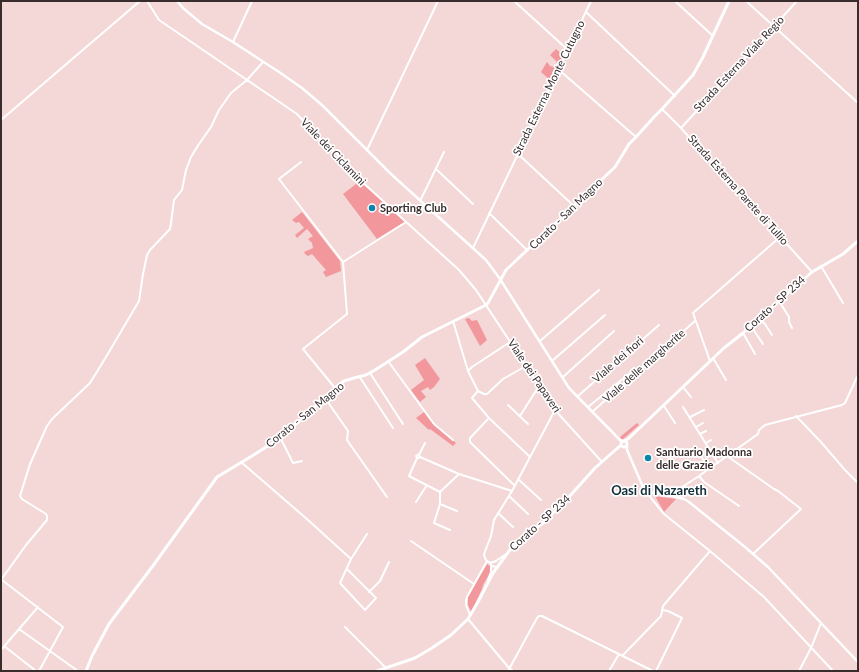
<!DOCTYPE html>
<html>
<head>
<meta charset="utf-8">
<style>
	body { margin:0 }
	#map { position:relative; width:859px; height:672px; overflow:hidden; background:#f4d7d7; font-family:Lato,sans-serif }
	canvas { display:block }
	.frame { position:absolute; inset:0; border:2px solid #382c2d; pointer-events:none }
</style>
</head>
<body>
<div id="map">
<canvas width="859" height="672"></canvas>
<div class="frame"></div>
</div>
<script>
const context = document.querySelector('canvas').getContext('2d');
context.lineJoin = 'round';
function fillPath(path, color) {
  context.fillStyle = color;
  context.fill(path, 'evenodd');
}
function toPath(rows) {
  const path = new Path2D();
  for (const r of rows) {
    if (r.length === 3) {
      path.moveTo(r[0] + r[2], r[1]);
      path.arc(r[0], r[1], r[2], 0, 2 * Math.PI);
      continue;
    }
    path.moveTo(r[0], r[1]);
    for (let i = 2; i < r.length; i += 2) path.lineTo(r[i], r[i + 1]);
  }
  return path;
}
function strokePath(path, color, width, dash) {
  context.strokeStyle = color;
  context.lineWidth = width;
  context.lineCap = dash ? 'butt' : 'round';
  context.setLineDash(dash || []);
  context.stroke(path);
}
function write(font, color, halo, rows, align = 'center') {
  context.font = font + ' Lato,sans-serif';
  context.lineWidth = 3.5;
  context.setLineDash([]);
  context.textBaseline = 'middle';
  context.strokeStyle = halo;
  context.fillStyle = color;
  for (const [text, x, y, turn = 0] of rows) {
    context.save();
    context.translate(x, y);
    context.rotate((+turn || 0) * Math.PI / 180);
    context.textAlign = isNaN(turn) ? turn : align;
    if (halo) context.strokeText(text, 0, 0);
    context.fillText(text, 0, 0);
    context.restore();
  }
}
fillPath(toPath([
	[556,49,564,56,560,65,550,55],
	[547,62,550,66,558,68,552,82,541,72],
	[360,181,405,222,377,239,343,194],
	[302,212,340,261,341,271,326,277,323,272,326,270,312,254,308,256,306,255,304,252,313,248,312,243,308,239,313,236,307,229,297,238,295,235,304,228,299,222,296,223,292,220],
	[469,318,472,321,477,320,487,340,480,346,465,319],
	[425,358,440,379,434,387,430,390,428,387,421,391,426,397,420,402,411,390,424,380,415,365],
	[424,412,434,425,456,443,453,446,430,429,429,430,416,418],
	[637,423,639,425,622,440,620,437],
	[655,496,676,499,664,512],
	[487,564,490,566,491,571,483,585,482,589,471,612,468,605,468,597]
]), '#f2989c');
strokePath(toPath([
	[147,1,159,20,297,114,322,141,328,144,360,180,459,270,476,290,555,410,602,462],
	[514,1,568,50],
	[675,1,713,36],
	[746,1,858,103],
	[586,12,675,96],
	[233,42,252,1],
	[558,69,636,137],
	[662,109,681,128,735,189,776,232,812,272],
	[1,120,140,1],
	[681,128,797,1],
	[367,150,438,1],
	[518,154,574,206],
	[301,162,279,179,343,262,347,314,303,349,335,388],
	[436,169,473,204],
	[420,201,444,152],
	[489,213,527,250],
	[473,248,591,1],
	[343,262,406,222],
	[821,266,843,303],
	[779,301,789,317,789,322,792,328],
	[759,319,765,324,772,335],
	[453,321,468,371,478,391],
	[751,326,763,344],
	[743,333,755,354],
	[540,341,599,290],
	[713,358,726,380],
	[388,361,434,424,453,440],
	[552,361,605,315],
	[710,361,693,313,780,237],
	[526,366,503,379,487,394,484,394,478,391,472,398,489,418,530,457],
	[468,371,472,367,510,342],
	[370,373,403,424],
	[359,376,393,428],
	[563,377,614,331],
	[683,387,691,397],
	[578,396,659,325],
	[325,398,348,431,347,440,387,497],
	[508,405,528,424],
	[664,406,675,423],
	[588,407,630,373],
	[683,407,718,463],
	[592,412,695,321],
	[520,416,539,386],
	[796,416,820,441,845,470,858,483],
	[690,417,704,410],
	[489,418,470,438,470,442,515,486],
	[696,427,703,423],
	[700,434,706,431],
	[280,437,293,463,302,461],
	[706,443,711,440],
	[691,450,696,448,709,469],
	[419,454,420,457,418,458,416,456,419,454],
	[419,455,425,443],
	[727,456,774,489,778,491,801,509,753,554],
	[420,457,459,474,512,491],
	[417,458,409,476,440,492],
	[241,462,308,520,351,559],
	[699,476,704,482,739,506],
	[518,479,541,500],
	[648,492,651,498,664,514,710,551,764,597,833,671],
	[670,495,699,476,758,434,759,430,765,425,842,405,845,403,858,375],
	[509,496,528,514],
	[416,502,427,485],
	[440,504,457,511],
	[498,513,513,527],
	[450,530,434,523,440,504,440,492,459,474],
	[411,541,474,584],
	[490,563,496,561,506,554],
	[496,567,492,566,490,563,486,560,485,558,484,554,491,536,494,520,512,491,555,410],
	[347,569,376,598,365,610,340,583,351,559,367,534],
	[1,580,26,545,47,520,47,516,46,514,22,499,20,496,30,464,47,426,52,419,90,383,106,357,139,301,143,274,147,255,150,250,170,229,171,223,174,200,182,190,186,170,191,157,199,144,211,127,219,110,231,93,247,80,263,62],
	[2,580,63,627,39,671],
	[488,580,491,572,491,566],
	[369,592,380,581,389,562],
	[470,615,466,605,466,601,467,597,487,561],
	[468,619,509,668,513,671],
	[345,627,386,668],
	[19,629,78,671],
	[4,646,36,671],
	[1,650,38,607],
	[622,656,661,616,663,606,710,551],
	[508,671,537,618,539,616,542,616,653,671],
	[609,671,619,654],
	[656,671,682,618,668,611,662,610],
	[799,671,811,648,821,623]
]), '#fff', 2);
strokePath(toPath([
	[177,1,183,8,202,24,233,42,279,72,302,88,322,105,391,174,486,260,500,279,569,388,620,440,623,441],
	[627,445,627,450,643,487,648,492,672,496,684,499,689,502,745,547,768,567,858,662]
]), '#fff', 2.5);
strokePath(toPath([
	[624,444,3],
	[624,441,628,439,724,348,743,333,812,272,843,254,858,241],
	[86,671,92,656,109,624,155,563,217,477,252,456,274,442,302,419,335,388,344,381,354,378,366,375,375,370,403,352,422,337,486,305,488,303,506,270,615,167,629,144,636,137,654,117,662,109,693,75,703,57,729,1],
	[377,671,415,658,432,648,451,635,468,619,478,602,493,573,512,547,543,523,568,498,595,468,621,445]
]), '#fff', 3);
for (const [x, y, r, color] of [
	[372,208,4,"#0c85aa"],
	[648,458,4,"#0c85aa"]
]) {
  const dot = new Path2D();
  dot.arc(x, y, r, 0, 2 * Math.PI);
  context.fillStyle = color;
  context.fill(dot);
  strokePath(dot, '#fff', 1.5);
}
write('11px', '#382c2d', '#fff', [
	["Strada Esterna Viale Regio",739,64,-47],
	["Strada Esterna Monte Cutugno",549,88,-64],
	["Viale dei Ciclamini",333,152,46],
	["Strada Esterna Parete di Tullio",738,190,48],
	["Corato - San Magno",566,214,-44],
	["Corato - SP 234",775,304,-42],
	["Viale dei fiori",618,360,-41],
	["Viale delle margherite",644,366,-41],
	["Viale dei Papaveri",534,376,56],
	["Corato - San Magno",305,415,-39],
	["Corato - SP 234",540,523,-42]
]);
write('bold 11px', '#382c2d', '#fff', [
	["Sporting Club",380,208],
	["Santuario Madonna",656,452],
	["delle Grazie",656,465]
], 'left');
write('bold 13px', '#112e39', '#fff', [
	["Oasi di Nazareth",659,491]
]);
</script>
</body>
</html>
